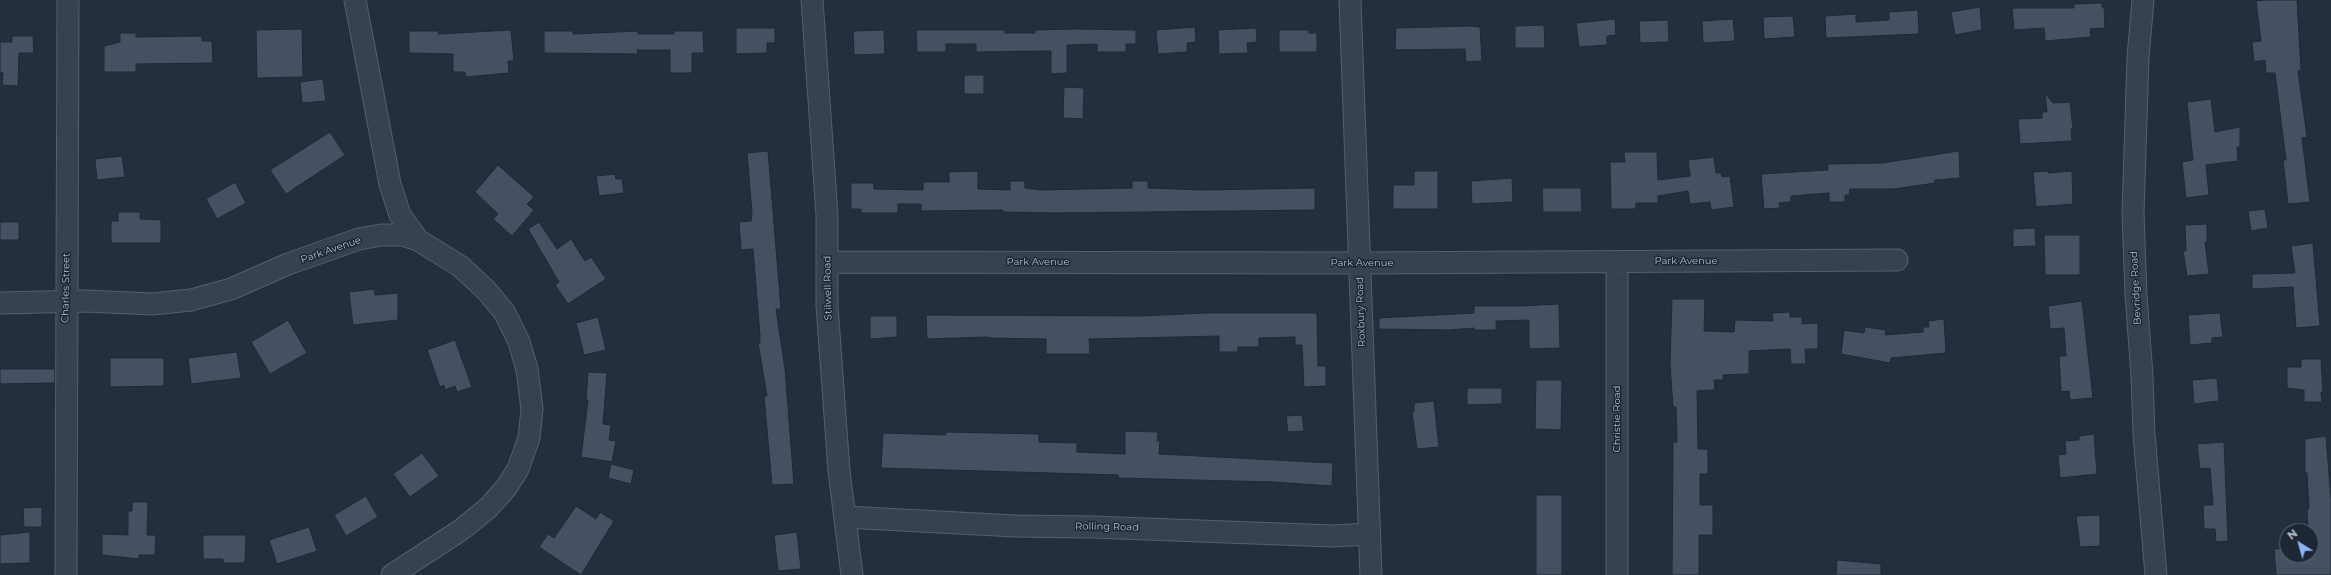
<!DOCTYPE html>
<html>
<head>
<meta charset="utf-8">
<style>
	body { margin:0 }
	#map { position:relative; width:2331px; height:575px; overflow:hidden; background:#242f3e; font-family:Montserrat,sans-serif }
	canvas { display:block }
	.north { position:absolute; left:2279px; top:523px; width:40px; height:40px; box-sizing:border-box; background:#1d2633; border:1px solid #59626f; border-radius:50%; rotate:323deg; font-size:11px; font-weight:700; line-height:16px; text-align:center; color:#b4bcc9 }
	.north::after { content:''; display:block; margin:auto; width:14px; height:18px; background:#8ab4f8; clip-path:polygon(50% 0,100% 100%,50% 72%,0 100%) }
</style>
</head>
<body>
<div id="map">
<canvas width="2331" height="575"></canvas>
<div class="north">N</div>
</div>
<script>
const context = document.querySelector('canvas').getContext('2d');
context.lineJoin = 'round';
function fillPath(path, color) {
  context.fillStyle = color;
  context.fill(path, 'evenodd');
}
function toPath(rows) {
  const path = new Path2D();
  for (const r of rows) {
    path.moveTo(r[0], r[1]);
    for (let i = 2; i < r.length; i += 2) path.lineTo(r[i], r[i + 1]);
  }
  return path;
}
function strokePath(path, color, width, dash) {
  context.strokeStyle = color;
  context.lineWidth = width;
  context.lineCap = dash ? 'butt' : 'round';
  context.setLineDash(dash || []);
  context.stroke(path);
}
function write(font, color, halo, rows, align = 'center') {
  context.font = font + ' Montserrat,sans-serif';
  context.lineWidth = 3;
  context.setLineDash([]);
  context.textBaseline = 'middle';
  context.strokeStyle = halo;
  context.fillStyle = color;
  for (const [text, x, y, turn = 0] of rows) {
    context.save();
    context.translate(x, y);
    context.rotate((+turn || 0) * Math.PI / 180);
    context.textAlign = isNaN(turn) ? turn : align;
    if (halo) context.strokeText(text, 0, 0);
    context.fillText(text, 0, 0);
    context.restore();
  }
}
const building = toPath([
	[2265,0,2297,0,2301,70,2298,71,2307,137,2302,138,2310,202,2288,204,2283,160,2286,160,2275,73,2266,73,2265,60,2254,62,2252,42,2261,41,2256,1,2265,0],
	[2102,3,2102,7,2104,7,2105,28,2090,29,2091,37,2045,41,2044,28,2014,30,2012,8,2074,8,2074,4,2102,3],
	[1980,7,1982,30,1955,35,1951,12,1980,7],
	[1918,10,1919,34,1826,38,1825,16,1856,14,1856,22,1889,20,1889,12,1918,10],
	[1793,16,1795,37,1764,39,1763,17,1793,16],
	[1615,19,1616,35,1607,36,1607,45,1579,47,1576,23,1615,19],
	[1733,19,1735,41,1703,43,1702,21,1733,19],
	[1668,20,1669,42,1640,43,1639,21,1668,20],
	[1544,25,1545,48,1515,48,1515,26,1544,25],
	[1470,26,1480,27,1482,61,1466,62,1465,49,1395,50,1396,28,1470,26],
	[1195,27,1196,42,1187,43,1187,52,1158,54,1156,30,1195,27],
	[736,28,775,28,775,43,767,43,767,53,736,54,736,28],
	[1256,28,1257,42,1247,43,1248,53,1219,54,1218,30,1256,28],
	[302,29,303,77,257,78,256,30,302,29],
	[1076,29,1136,30,1136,44,1126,44,1126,52,1097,52,1097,44,1067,45,1067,73,1051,74,1051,51,976,52,976,44,946,44,946,52,917,52,916,30,1005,30,1005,33,1035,33,1035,30,1076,29],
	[511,30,514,61,508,61,509,73,466,77,465,72,453,72,453,54,409,53,409,31,439,31,438,34,511,30],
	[884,30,885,54,854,55,853,31,884,30],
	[1279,30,1309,30,1309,33,1317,33,1317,52,1279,52,1279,30],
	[544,31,573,31,573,34,638,31,638,34,674,34,674,31,703,31,704,53,692,53,692,73,670,73,670,50,637,50,638,54,544,53,544,31],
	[120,33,136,33,136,37,202,36,202,41,212,41,213,63,136,64,136,72,104,72,104,46,120,42,120,33],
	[12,36,33,36,34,53,19,53,18,86,2,85,3,73,0,73,0,42,12,42,12,36],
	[964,75,984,75,984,94,964,94,964,75],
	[323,79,326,101,302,103,300,82,323,79],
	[1064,87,1084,88,1083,119,1063,118,1064,87],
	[2045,93,2053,103,2070,102,2073,129,2071,129,2072,141,2020,144,2018,119,2042,118,2042,112,2047,112,2045,93],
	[2211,99,2215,132,2240,127,2240,147,2237,147,2238,161,2206,165,2209,195,2186,198,2182,162,2193,160,2187,102,2211,99],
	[330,132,345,155,286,194,270,170,330,132],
	[768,151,781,309,776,309,785,369,794,484,772,485,764,396,767,396,758,343,760,343,760,336,753,249,741,250,739,222,751,221,752,213,747,153,768,151],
	[1959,151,1960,178,1935,180,1935,183,1894,189,1850,189,1849,195,1845,195,1845,202,1829,202,1829,193,1791,196,1791,202,1779,203,1780,208,1764,209,1761,174,1828,170,1828,164,1882,163,1959,151],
	[1624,152,1657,152,1658,180,1690,176,1688,160,1714,157,1716,173,1721,173,1722,177,1730,176,1734,207,1711,210,1710,202,1690,204,1688,191,1658,196,1658,203,1636,203,1636,209,1611,209,1610,162,1625,162,1624,152],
	[122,156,125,177,97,180,95,159,122,156],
	[498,165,534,197,527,204,534,210,512,236,493,219,498,214,475,192,498,165],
	[978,171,978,189,1010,190,1010,181,1025,181,1025,188,1040,190,1132,188,1132,181,1148,181,1148,188,1203,190,1315,188,1315,210,1054,213,1002,212,1003,210,921,211,921,204,898,204,898,213,861,213,861,209,851,209,851,183,874,183,874,189,923,190,923,182,949,182,949,172,978,171],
	[1414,171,1438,171,1438,209,1393,209,1393,185,1414,185,1414,171],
	[2048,171,2048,173,2072,171,2073,204,2036,207,2033,172,2048,171],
	[615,174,616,179,622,179,624,193,599,196,596,176,615,174],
	[1512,178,1513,202,1472,204,1471,181,1512,178],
	[235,182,246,203,217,219,206,199,235,182],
	[1542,188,1581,188,1582,212,1543,212,1542,188],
	[2265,209,2268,228,2251,231,2248,211,2265,209],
	[118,212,140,212,140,219,161,220,161,243,111,243,111,221,118,221,118,212],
	[0,222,19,222,19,240,0,240,0,222],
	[539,222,557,249,571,239,585,261,591,257,606,279,568,304,555,285,559,282,528,229,539,222],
	[2207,224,2207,242,2205,242,2209,274,2187,276,2183,251,2186,251,2185,225,2207,224],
	[2035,228,2036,246,2013,247,2013,229,2035,228],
	[2044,235,2080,235,2080,275,2045,275,2044,235],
	[2313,243,2320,326,2296,328,2293,287,2252,289,2252,274,2295,273,2291,246,2313,243],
	[374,289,375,295,398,293,398,320,353,325,349,292,374,289],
	[1672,299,1705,299,1704,331,1734,332,1735,320,1773,321,1772,313,1790,312,1790,317,1802,317,1802,324,1818,323,1818,349,1805,349,1806,364,1791,364,1790,349,1749,351,1749,374,1723,375,1723,380,1714,380,1715,390,1697,391,1698,449,1708,449,1708,474,1700,474,1700,505,1713,505,1713,535,1699,535,1699,575,1672,575,1673,442,1677,442,1676,407,1673,407,1670,365,1672,299],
	[2082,301,2093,398,2070,400,2069,391,2061,392,2059,356,2066,356,2064,328,2050,329,2048,306,2082,301],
	[1559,304,1560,348,1529,349,1529,320,1496,321,1496,330,1474,330,1474,328,1449,330,1379,329,1379,318,1474,313,1474,306,1521,306,1559,304],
	[1206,313,1317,313,1318,366,1326,366,1326,386,1304,387,1302,345,1295,345,1295,337,1259,338,1259,347,1238,347,1238,352,1219,352,1219,336,1089,339,1090,354,1046,354,1046,339,990,338,987,337,927,339,926,315,1141,316,1206,313],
	[2220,313,2223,337,2212,338,2212,343,2190,345,2188,315,2220,313],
	[870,316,897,316,897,337,870,339,870,316],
	[598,317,606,350,584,355,576,323,598,317],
	[1944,319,1946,353,1891,358,1890,363,1841,354,1844,330,1864,333,1865,327,1886,330,1885,335,1923,332,1923,327,1929,327,1928,321,1944,319],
	[288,320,307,353,270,374,251,342,288,320],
	[455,340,472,387,457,392,455,386,445,390,444,385,440,387,427,350,455,340],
	[237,352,241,378,191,384,188,358,237,352],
	[110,358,164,358,164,386,110,387,110,358],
	[2301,359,2321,359,2323,392,2321,392,2322,402,2304,402,2304,390,2287,388,2287,367,2301,367,2301,359],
	[0,369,55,369,55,383,0,384,0,369],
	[588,372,607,373,603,424,611,425,609,440,616,441,612,462,581,457,588,400,586,400,588,372],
	[2217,378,2219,401,2194,404,2192,380,2217,378],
	[1536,380,1562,380,1561,430,1535,429,1536,380],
	[1467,388,1502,388,1502,404,1467,405,1467,388],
	[1434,401,1439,447,1417,449,1412,412,1414,412,1414,403,1434,401],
	[1302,415,1304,431,1288,432,1286,416,1302,415],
	[1125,431,1158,432,1157,441,1160,441,1159,454,1333,463,1332,486,1272,482,1118,478,1118,475,881,468,883,433,946,435,946,432,1039,434,1039,442,1077,443,1077,452,1125,454,1125,431],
	[2094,434,2097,474,2060,478,2058,455,2066,454,2065,441,2079,440,2079,436,2094,434],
	[2326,436,2331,499,2331,575,2276,575,2274,549,2287,548,2287,555,2311,555,2311,531,2308,531,2307,509,2309,509,2307,473,2305,473,2305,439,2326,436],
	[2224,442,2228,541,2216,542,2215,529,2204,529,2203,505,2213,505,2210,468,2200,469,2197,444,2224,442],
	[422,453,439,476,410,497,393,474,422,453],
	[611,464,634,470,631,484,608,478,611,464],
	[1536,495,1562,495,1562,575,1536,575,1536,495],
	[366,496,378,517,346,536,334,515,366,496],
	[132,502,148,502,147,535,156,535,155,555,139,555,139,559,102,555,102,534,128,535,128,511,132,511,132,502],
	[576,506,596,519,600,512,614,521,581,575,539,547,548,534,554,538,576,506],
	[42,507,42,527,24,527,23,508,42,507],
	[2100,515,2100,546,2080,547,2076,516,2100,515],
	[309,527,317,551,277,564,269,540,309,527],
	[30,532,30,563,0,564,0,535,30,532],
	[797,532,801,569,778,571,774,535,797,532],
	[203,535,246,535,245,563,223,563,223,559,203,559,203,535],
	[1837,560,1881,564,1881,575,1836,575,1837,560]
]);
fillPath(building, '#455162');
strokePath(building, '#1f2835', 1);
const minor = toPath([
	[355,0,390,184,400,215,418,240],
	[812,0,827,215,827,306,839,471,852,575],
	[1350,0,1371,575],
	[2143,0,2138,57,2133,213,2136,295,2142,376,2144,434,2156,575],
	[828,262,1359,263,1897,260],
	[1617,262,1617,575],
	[0,303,86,301,152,304,191,300,231,289,288,264,359,239,381,235,403,235,418,240,460,266,486,290,505,313,519,342,527,369,532,409,529,438,518,469,506,488,488,508,461,530,392,575],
	[845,517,1015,526,1093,527,1333,536,1368,534],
	[66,575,68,0]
]);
strokePath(minor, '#565f6c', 23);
strokePath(minor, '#38414e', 21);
write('10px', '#b4bcc9', '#1d2633', [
	["Park Avenue",331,250,-19],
	["Park Avenue",1686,261],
	["Park Avenue",1038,262],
	["Park Avenue",1362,263],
	["Charles Street",66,288,-89],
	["Stilwell Road",828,288,-91],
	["Bevridge Road",2136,288,-93],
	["Roxbury Road",1361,312,-92],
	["Christie Road",1617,419,-90],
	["Rolling Road",1107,527,1]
]);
</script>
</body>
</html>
